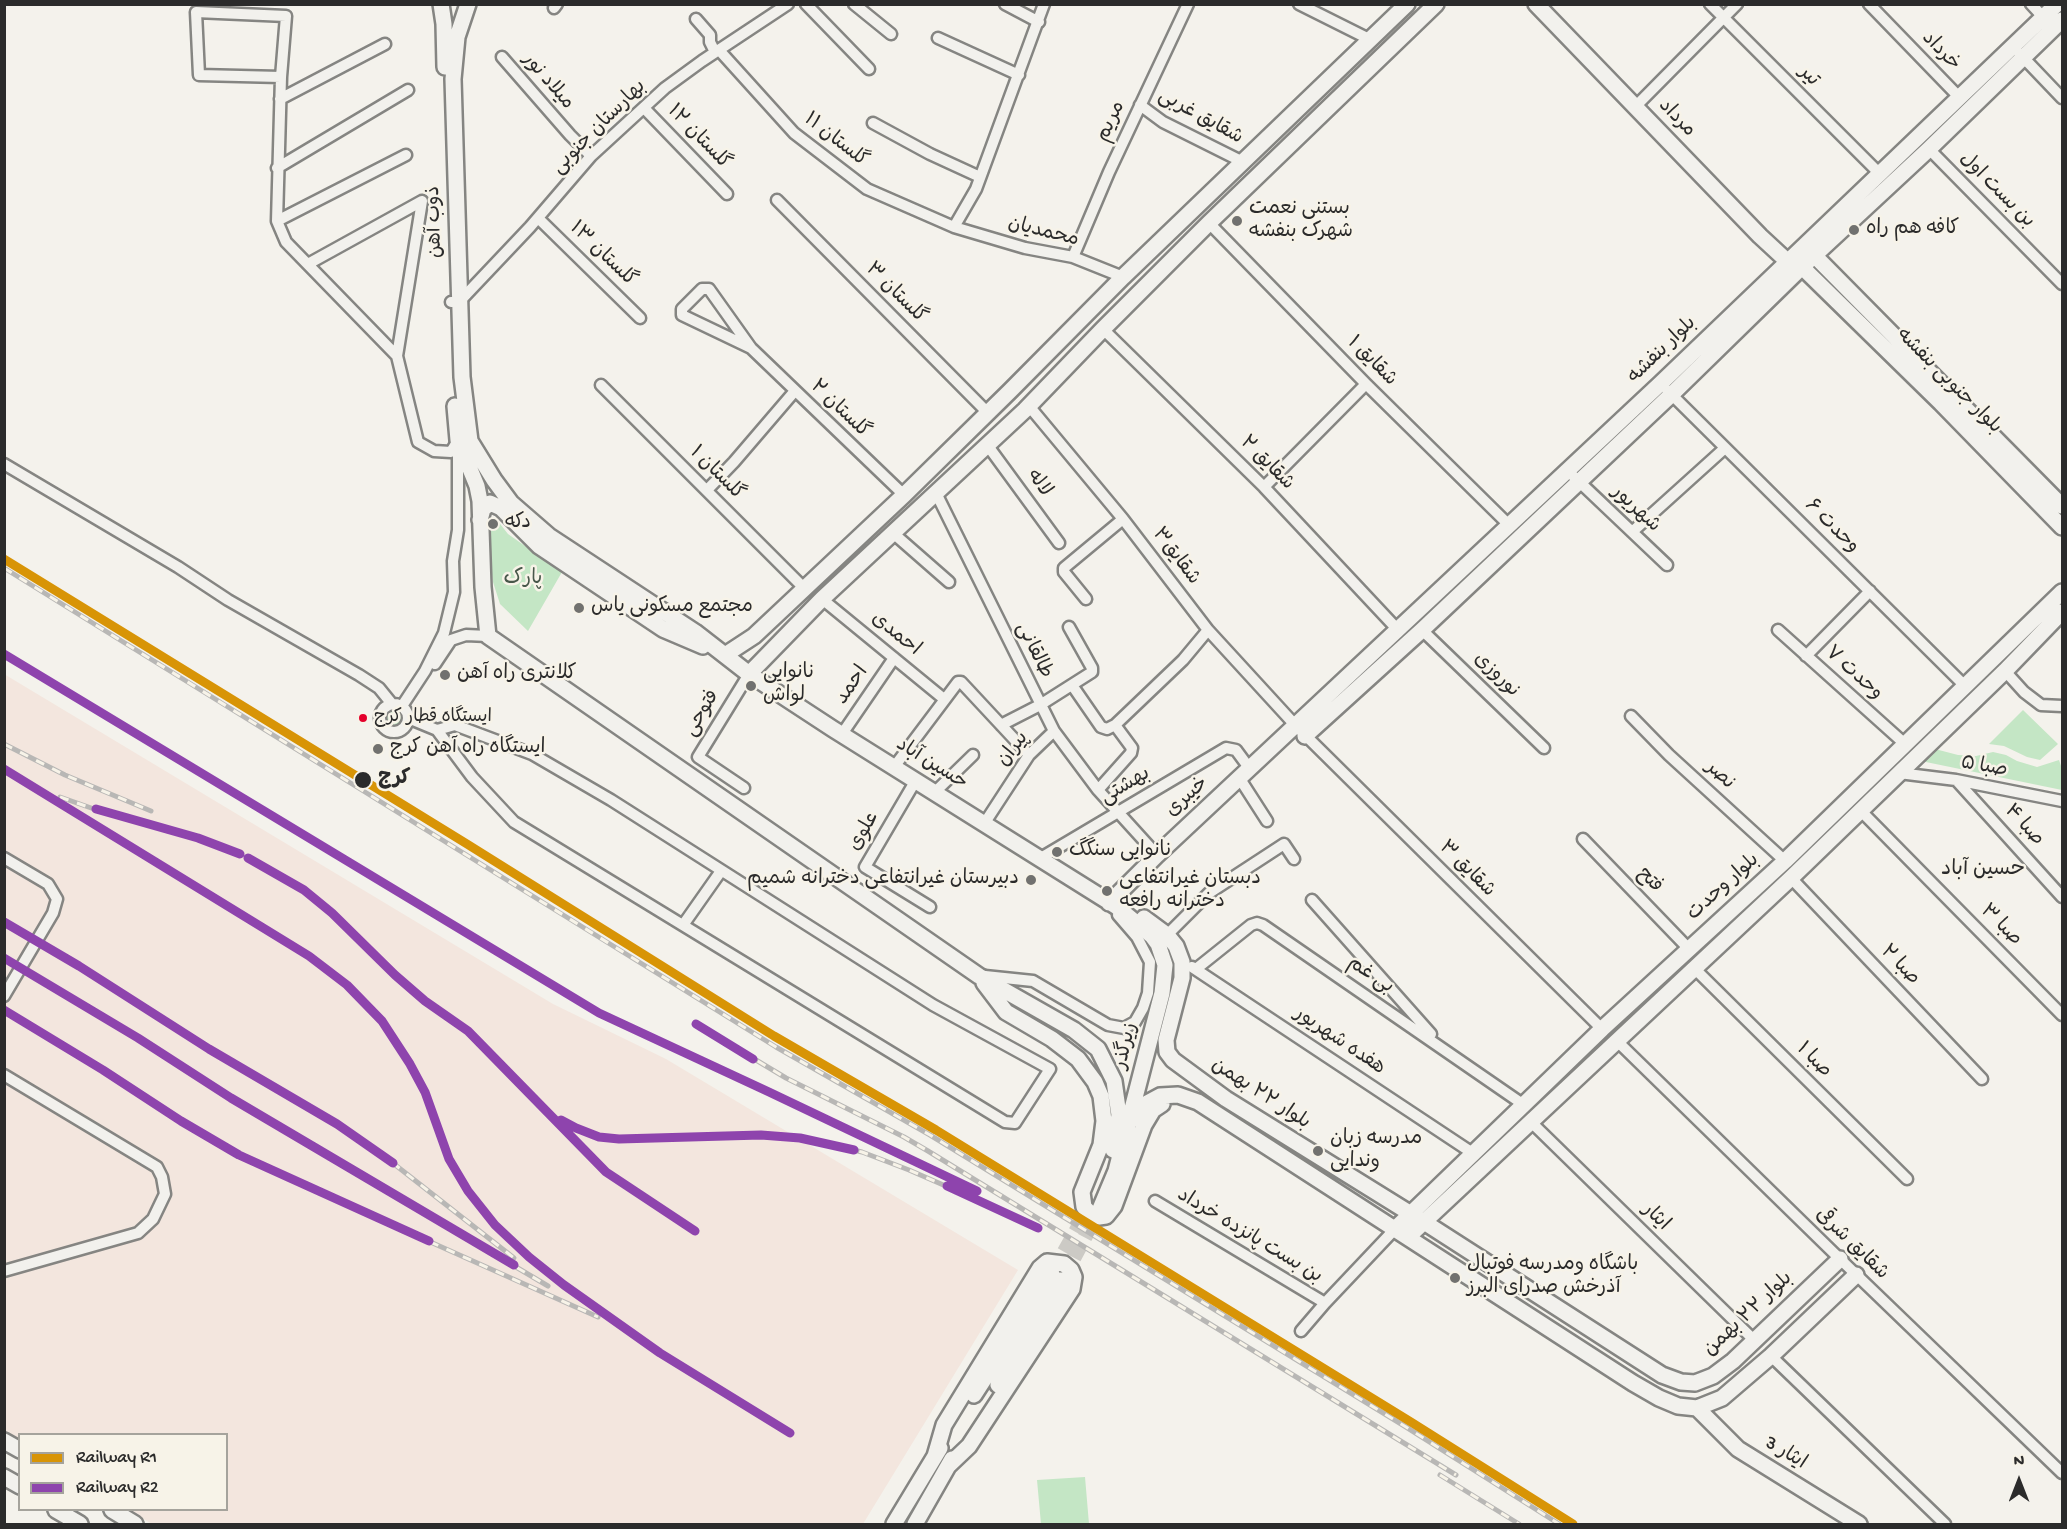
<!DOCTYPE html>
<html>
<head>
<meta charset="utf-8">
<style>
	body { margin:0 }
	#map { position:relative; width:2067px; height:1529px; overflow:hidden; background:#f4f2ec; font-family:"Gochi Hand",sans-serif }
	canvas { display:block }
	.frame { position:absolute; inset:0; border:6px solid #2b2b2b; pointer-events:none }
	.legend { position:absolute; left:18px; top:1433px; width:210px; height:78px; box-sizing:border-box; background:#f7f3e8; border:2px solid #a5a39c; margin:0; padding:8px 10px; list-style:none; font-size:18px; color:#2b2b2b }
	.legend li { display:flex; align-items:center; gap:12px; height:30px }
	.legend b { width:30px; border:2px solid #a5a39c }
	.north { position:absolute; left:1989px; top:1451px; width:60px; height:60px; -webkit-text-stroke:4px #f7f3e8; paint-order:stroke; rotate:0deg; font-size:16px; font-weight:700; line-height:24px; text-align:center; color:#2b2b2b }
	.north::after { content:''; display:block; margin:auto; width:21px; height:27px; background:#2b2b2b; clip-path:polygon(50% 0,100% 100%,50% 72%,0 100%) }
</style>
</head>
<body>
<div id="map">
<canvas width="2067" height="1529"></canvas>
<div class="frame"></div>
<ul class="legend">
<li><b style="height:8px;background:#d89406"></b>Railway R1</li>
<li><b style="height:8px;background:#8e44ad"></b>Railway R2</li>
</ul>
<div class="north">N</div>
</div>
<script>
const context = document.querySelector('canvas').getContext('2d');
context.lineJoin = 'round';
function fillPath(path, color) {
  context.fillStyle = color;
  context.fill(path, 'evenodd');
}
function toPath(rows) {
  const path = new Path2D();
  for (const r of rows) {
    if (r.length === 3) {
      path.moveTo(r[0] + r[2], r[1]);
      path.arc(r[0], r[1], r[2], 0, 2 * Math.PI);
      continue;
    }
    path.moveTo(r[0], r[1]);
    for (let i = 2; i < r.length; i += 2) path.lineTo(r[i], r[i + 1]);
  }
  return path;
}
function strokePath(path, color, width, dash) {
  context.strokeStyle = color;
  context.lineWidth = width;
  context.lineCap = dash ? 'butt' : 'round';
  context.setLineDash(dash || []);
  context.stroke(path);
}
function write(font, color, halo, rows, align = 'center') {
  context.font = font + ' "Gochi Hand","Playpen Sans Arabic",sans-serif';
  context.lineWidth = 5;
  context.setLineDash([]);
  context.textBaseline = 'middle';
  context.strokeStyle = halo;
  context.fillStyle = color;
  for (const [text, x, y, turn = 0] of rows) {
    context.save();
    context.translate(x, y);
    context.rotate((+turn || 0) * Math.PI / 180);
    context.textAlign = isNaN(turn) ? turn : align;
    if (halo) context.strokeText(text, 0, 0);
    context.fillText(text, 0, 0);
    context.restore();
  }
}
fillPath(toPath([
	[4,674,553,1004,666,1059,1018,1270,863,1524,152,1524,128,1510,226,1510,226,1434,20,1434,19,1442,5,1433]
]), '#f3e6de');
fillPath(toPath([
	[497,520,508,534,562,572,528,631,500,604,493,582,487,539],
	[394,718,13],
	[2023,710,2058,744,2040,760,2027,757,2004,746,1989,744],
	[1935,749,1958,755,1976,756,1993,752,2006,755,2017,761,2037,767,2059,760,2062,769,2062,790,1921,761],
	[1085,1477,1089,1524,1041,1524,1037,1480]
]), '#c4e6c5');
strokePath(toPath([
	[1053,1272,1088,1210],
	[1063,1278,1100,1209]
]), '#cccac5', 15, [15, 8]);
const street = toPath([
	[806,4,869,69],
	[854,4,891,34],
	[1005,4,1039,22],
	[1299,4,1371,40],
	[1710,4,1880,174],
	[1869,4,1960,98],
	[2031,4,2044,18],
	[554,8,557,4],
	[696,19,710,35,710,42,715,52],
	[938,38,1019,75],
	[719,50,794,133,867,189,954,227,1025,248,1073,257,1123,277],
	[2019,53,2062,98],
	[502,57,570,135,591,156],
	[281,77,199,75,196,12,286,16,281,77,277,221,286,242,397,356,418,442,434,451,451,452,458,440],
	[280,99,385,44],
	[1140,105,1163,122,1243,162],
	[1635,107,1737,4],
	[644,108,727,194],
	[873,123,930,154,980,177],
	[1929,149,2062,284],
	[277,168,408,90],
	[777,200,988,413],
	[538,218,640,318],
	[277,221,406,155],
	[1209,223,1366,384,1509,525],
	[954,227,976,189,1044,4],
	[1073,257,1109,172,1188,4],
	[308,264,422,201],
	[451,302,459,302,530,227,591,156,665,88,702,61,788,4],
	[1103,329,1264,487,1398,630],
	[751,348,682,315,682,309,702,289,709,289,751,348,904,495],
	[397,356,422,201],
	[601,385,805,589],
	[1667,390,1965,686],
	[1029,406,1123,519,1208,630,1296,726,1602,1029],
	[988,446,1059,543],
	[4,464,178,567,228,600,359,675,379,688,392,704],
	[1567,470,1667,565],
	[1264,487,1366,384],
	[707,490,734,462,794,392],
	[936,493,1054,731,1098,790,1157,855],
	[1632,532,1725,448],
	[893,533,949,582],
	[822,599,944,699],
	[1086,599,1064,572,1064,568,1123,519],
	[1422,630,1544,748],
	[1778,630,1905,744],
	[1806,656,1870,591],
	[435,664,451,640,466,635,488,636],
	[2005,671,2024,692,2041,705,2062,706],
	[1072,685,1101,727,1107,729,1115,725,1132,748,1131,753,1098,790],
	[394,718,14],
	[402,706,425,671,444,633,454,592,453,561,458,530,458,447],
	[1631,716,1669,755,1785,861],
	[408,718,437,730,455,725,532,754,611,800,933,1005,1050,1069,1015,1123,1005,1122,514,822,472,777,437,730],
	[1001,725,1040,705,1092,672,1092,668,1069,627],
	[1115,725,1183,660,1208,630],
	[842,734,894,658],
	[894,767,958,682,961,682,1029,755],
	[1899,773,1956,780,2062,801],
	[1240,779,1267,821],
	[916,780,865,867,930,907],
	[1957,781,2062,897],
	[744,788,698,757,749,674],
	[935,792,973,755],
	[1861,811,2062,1015],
	[984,824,1029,755,1054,731],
	[1583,839,1689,949],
	[4,858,48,884,57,899,53,913,4,996],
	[1039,859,1226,748,1236,750,1250,769],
	[1791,878,1982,1079],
	[1312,900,1431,1034],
	[683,925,721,871],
	[1167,935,1209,893,1284,844,1294,859],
	[1192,967,1474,1154],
	[1694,968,1907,1179],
	[1196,969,1251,925,1257,923,1263,925,1524,1105],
	[985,976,1033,981,1108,1025,1124,1028,1135,1022,1143,1008,1148,993,1150,962,1137,937,1118,915],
	[1617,1041,1840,1259,2062,1473],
	[4,1075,157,1167,162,1177,165,1194,153,1219,138,1233,4,1271],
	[1531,1122,1754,1340],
	[1155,1201,1325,1303],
	[1301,1331,1325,1303,1395,1229],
	[1771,1356,1945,1524]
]);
const secondary = toPath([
	[441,4,444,24,445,67],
	[468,4,457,37,453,79,462,377,470,441,494,480,511,503,549,536,695,632,749,674,833,729,1117,907,1152,936,1158,944,1165,965,1162,993,1116,1171,1100,1209],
	[1536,4,1760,236,1787,261,1802,267,1941,403,2062,527],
	[1809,250,2062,506],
	[455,406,458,440,477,486,480,501,483,587,488,636,979,976,1074,1030,1098,1049,1114,1081,1119,1115,1113,1150],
	[480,520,483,509,490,503,501,508,539,546,663,629,703,646],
	[725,655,754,636,904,495,1010,391,1123,277,1407,4],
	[749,674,822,599,1025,410,1103,329,1209,223,1436,4],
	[1305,736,1422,630,1672,394,1802,267,1929,149,2062,20],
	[1109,903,1157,855,1661,383,2057,4],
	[1144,918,1167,935,1176,946,1182,962,1182,978,1166,1040,1167,1052,1173,1060,1226,1099,1424,1222,1662,1375,1681,1382,1695,1383,1713,1376,1733,1361,1840,1259],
	[984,983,1006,1012,1052,1039,1078,1059,1095,1082,1101,1096,1104,1121,1101,1145,1082,1192,1084,1207,1091,1214,1099,1217,1106,1216,1114,1206,1144,1125,1153,1110,1162,1104],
	[1130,1121,1147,1103,1160,1096,1178,1095,1198,1102,1633,1383,1659,1398,1678,1406,1697,1408,1722,1398,1771,1356,1856,1275],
	[1395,1229,1602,1029,1785,861,2062,592],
	[1408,1237,1791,878,2005,671,2062,612],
	[998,1385,1061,1280],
	[974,1395,1052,1274],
	[1697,1408,1738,1449,1859,1524],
	[4,1441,20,1450],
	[935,1456,944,1425,1040,1268,1047,1262,1064,1264,1071,1270,1074,1277,1072,1289,969,1446,948,1466],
	[4,1477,20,1486],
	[56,1510,80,1524],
	[112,1510,135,1524],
	[894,1524,940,1448],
	[915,1524,952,1459]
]);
strokePath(street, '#858582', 15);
strokePath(secondary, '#858582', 20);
strokePath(street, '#f2f1ed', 10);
strokePath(secondary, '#f2f1ed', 15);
const rail = toPath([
	[4,568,776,1047,930,1135,1406,1427,1559,1524],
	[4,654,599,1013,769,1092,977,1191],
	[4,744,65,775,151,811],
	[4,769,309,956,347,985,382,1021,410,1064,425,1092,449,1159,468,1191,495,1225,529,1257,564,1285,660,1353,790,1433],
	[60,797,94,809,198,838,240,854],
	[248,858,304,890,332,913,395,975,425,1001,468,1031,606,1172,695,1231],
	[4,922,79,966,163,1019],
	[4,958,76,1001],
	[4,1010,103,1070,181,1121,239,1155,341,1202,598,1317],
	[696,1024,786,1078,904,1137,928,1151,1456,1475],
	[117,1025,231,1098,548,1286],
	[209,1049,337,1124,380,1153,514,1258],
	[559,1119,576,1128,599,1137,619,1139,761,1135,800,1138,828,1144,862,1152,909,1170,1012,1215,1038,1228],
	[1440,1475,1519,1524]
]);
strokePath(rail, '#b8b7b5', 5);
strokePath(rail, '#f7f3e8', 3, [9]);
strokePath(toPath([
	[4,559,467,844,774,1036,936,1130,1411,1422,1573,1524]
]), '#d89406', 9);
strokePath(toPath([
	[4,654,599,1013,769,1092,977,1191],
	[4,769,309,956,347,985,382,1021,410,1064,425,1092,449,1159,468,1191,495,1225,529,1257,564,1285,660,1353,790,1433],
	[96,809,198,838,240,854],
	[248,858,304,890,332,913,395,975,425,1001,468,1031,606,1172,695,1231],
	[4,922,79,966,209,1049,337,1124,393,1163],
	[4,958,138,1038,231,1098,514,1265],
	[4,1010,103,1070,181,1121,239,1155,429,1241],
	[696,1024,753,1059],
	[561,1120,576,1128,599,1137,619,1139,761,1135,800,1138,854,1150],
	[947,1186,1038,1228]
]), '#8e44ad', 9);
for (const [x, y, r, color] of [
	[1237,221,6,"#71716f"],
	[1854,230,6,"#71716f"],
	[493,524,6,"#71716f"],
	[579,608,6,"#71716f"],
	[445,675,6,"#71716f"],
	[751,686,6,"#71716f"],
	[363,718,5,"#e4002b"],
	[378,749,6,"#71716f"],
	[363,780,9,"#2b2b2b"],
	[1057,852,6,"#71716f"],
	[1031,880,6,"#71716f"],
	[1107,891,6,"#71716f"],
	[1318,1151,6,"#71716f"],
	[1455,1278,6,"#71716f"]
]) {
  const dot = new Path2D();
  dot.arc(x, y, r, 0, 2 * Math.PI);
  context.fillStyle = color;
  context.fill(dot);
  strokePath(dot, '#f7f3e8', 2);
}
write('18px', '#2b2b2b', '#f7f3e8', [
	["ایستگاه قطار کرج",374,718]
], 'left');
write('20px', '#2b2b2b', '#f7f3e8', [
	["خرداد",1940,52,46],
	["تیر",1808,77,45],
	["میلاد نور",547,82,49],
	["شقایق غربی",1200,118,29],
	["مرداد",1676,119,46],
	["مریم",1112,122,-65],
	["بهارستان جنوبی",600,128,-45],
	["گلستان ۱۲",698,138,46],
	["گلستان ۱۱",835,141,38],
	["بن بست اول",1996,191,45],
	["ذوب آهن",436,222,-92],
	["محمدیان",1043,233,14],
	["گلستان ۱۳",602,255,44],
	["گلستان ۳",895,294,45],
	["بلوار بنفشه",1663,351,-44],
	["شقایق ۱",1371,362,45],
	["بلوار جنوبی بنفشه",1948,382,45],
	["گلستان ۲",839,410,44],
	["شقایق ۲",1266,464,45],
	["گلستان ۱",716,474,45],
	["لاله",1038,484,54],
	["شهریور",1635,510,43],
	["وحدت ۶",1831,527,45],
	["شقایق۳",1175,557,53],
	["احمدی",895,635,39],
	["طالقانی",1033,651,64],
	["وحدت ۷",1853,674,42],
	["نوروزی",1496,676,44],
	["احمد",853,686,-55],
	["فتوحی",703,714,-59],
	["پیران",1014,750,-52],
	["حسین آباد",931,765,32],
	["صبا ۵",1984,768,10],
	["نصر",1719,776,43],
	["بهشتی",1126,787,-31],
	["خیبری",1188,798,-42],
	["صبا ۴",2023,826,48],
	["علوی",865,832,-60],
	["شقایق ۳",1466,870,45],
	["فتح",1649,881,46],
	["بلوار وحدت",1724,888,-42],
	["صبا ۳",2000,926,45],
	["صبا ۲",1899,966,46],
	["بی غم",1370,976,34],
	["هفده شهریور",1339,1042,34],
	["زیرگذر",1127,1046,-76],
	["صبا ۱",1813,1061,45],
	["بلوار ۲۲ بهمن",1260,1095,33],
	["ایثار",1655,1218,44],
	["بن بست پانزده خرداد",1249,1237,31],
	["شقایق شرقی",1851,1245,44],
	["بلوار ۲۲ بهمن",1749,1315,-43],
	["ایثار 3",1785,1454,32]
]);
write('20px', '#2b2b2b', '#f7f3e8', [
	["بستنی نعمت",1249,210],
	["شهرک بنفشه",1249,233],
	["کافه هم راه",1866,230],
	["دکه",505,524],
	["مجتمع مسکونی یاس",591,608],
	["نانوایی",763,674],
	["لواش",763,697],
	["کلانتری راه آهن",457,675],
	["ایستگاه راه آهن کرج",390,749],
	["نانوایی سنگگ",1069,852],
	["دبیرستان غیرانتفاعی دخترانه شمیم",1019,880,"right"],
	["دبستان غیرانتفاعی",1119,880],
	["دخترانه رافعه",1119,903],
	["مدرسه زبان",1330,1140],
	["وندایی",1330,1163],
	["باشگاه ومدرسه فوتبال",1467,1266],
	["آذرخش صدرای البرز",1467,1289]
], 'left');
write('20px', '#48574a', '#f7f3e8', [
	["پارک",523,580]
]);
write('bold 20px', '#2b2b2b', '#f7f3e8', [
	["کرج",378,780]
], 'left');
write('21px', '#2b2b2b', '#f7f3e8', [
	["حسین آباد",1983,871]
]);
</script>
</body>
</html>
